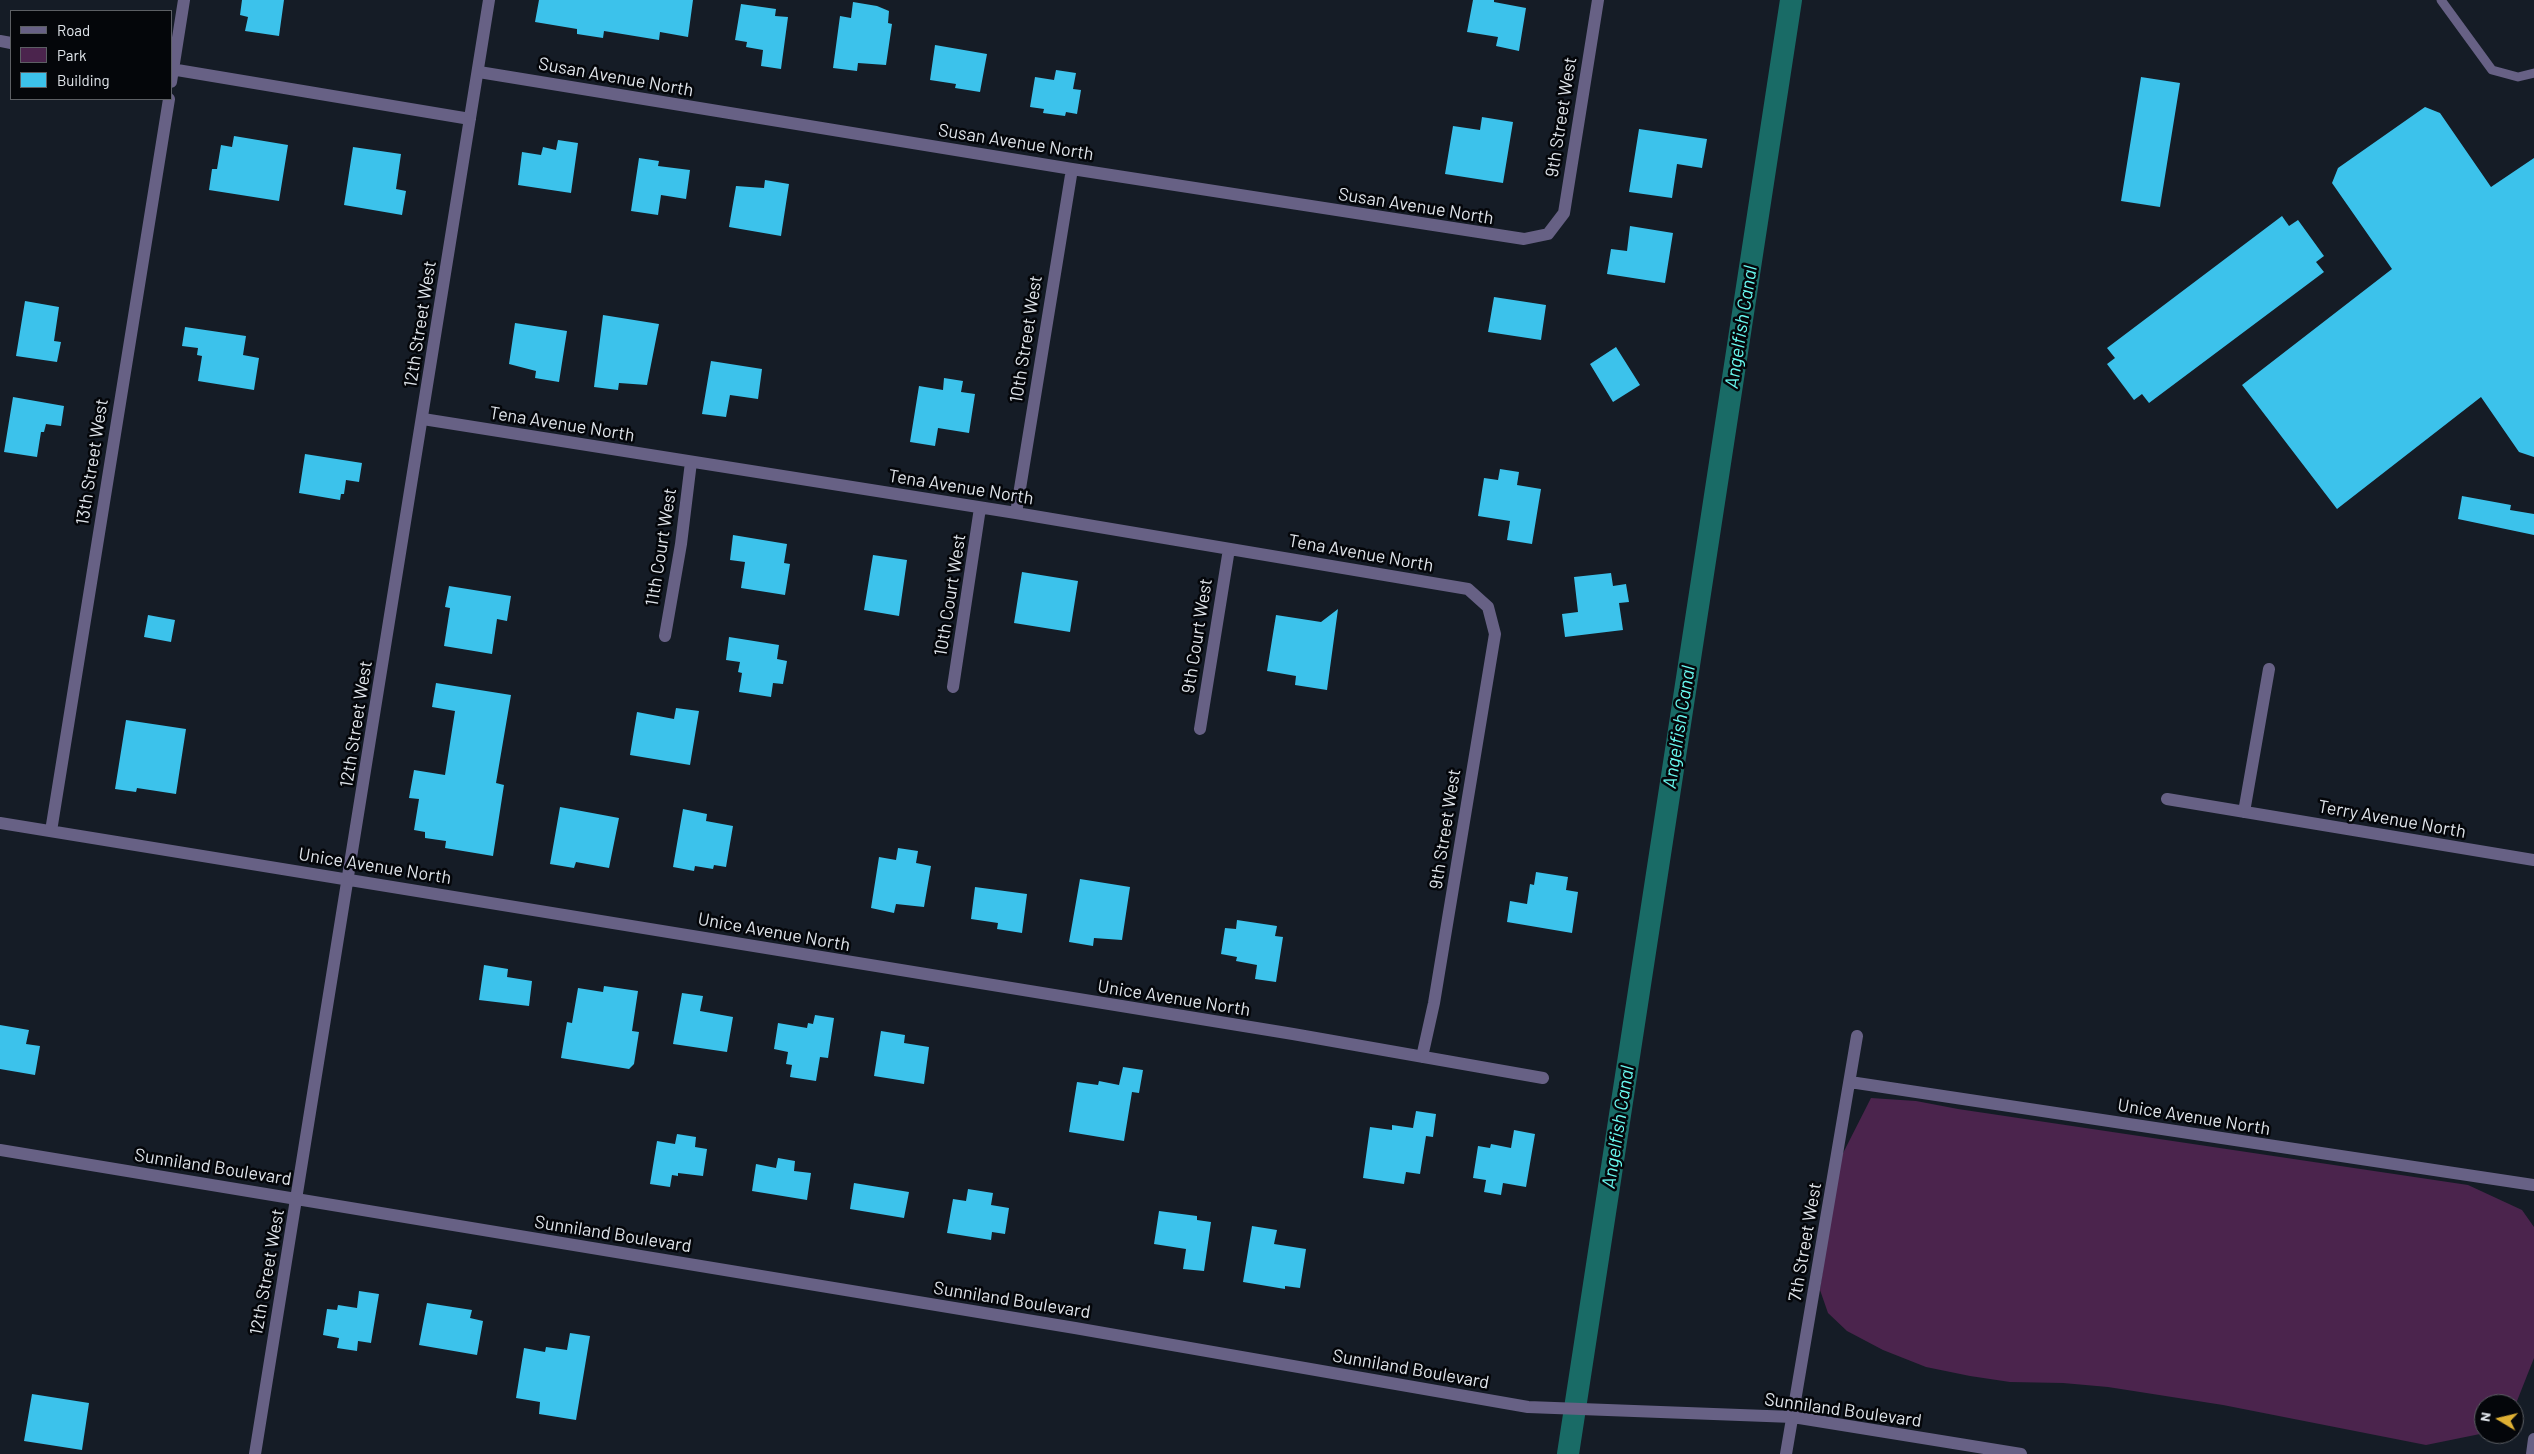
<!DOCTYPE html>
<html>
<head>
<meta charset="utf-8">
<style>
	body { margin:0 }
	#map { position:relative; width:2534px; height:1454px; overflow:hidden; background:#151c26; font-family:Barlow,sans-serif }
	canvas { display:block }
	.legend { position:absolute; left:10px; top:10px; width:162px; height:90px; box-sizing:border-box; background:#04060a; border:1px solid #5c5f64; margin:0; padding:6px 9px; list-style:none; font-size:15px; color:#e0e5eb }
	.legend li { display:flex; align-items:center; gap:10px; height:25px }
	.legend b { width:25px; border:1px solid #5c5f64 }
	.north { position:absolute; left:2474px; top:1394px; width:50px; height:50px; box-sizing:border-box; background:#04060a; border:1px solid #5c5f64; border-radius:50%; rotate:279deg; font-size:14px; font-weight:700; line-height:20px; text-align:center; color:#e0e5eb }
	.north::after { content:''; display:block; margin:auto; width:18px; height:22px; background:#dfb034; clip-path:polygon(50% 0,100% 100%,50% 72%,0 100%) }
</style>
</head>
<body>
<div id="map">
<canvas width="2534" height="1454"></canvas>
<ul class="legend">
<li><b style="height:6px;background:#676185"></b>Road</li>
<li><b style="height:14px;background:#4b244d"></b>Park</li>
<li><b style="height:14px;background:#3cc2eb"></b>Building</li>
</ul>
<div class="north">N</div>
</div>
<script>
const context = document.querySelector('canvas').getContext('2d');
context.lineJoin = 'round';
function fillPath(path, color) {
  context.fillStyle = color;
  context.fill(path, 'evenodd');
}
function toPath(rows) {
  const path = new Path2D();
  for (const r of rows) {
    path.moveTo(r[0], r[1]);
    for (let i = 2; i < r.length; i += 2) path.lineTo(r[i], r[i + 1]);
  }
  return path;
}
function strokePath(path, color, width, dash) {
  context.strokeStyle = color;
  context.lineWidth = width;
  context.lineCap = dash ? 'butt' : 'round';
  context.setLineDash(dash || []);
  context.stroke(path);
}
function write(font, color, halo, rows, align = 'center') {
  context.font = font + ' Barlow,sans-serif';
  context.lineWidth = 5;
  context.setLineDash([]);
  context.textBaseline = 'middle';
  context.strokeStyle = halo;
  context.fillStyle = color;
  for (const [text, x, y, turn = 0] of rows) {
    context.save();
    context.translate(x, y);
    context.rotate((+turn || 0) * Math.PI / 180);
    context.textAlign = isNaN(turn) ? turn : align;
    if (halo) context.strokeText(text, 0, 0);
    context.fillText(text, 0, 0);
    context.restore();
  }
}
fillPath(toPath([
	[1871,1098,1916,1101,1958,1109,2468,1185,2522,1210,2534,1227,2534,1358,2517,1401,2514,1404,2484,1404,2484,1431,2480,1434,2426,1445,2223,1405,2108,1387,2063,1383,2010,1382,1970,1376,1926,1367,1883,1350,1847,1331,1828,1313,1820,1290,1837,1165]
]), '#4b244d');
strokePath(toPath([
	[1568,1454,1791,0]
]), '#196b66', 22);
fillPath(toPath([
	[242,0,284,0,279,36,245,31,248,17,240,15],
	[539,0,693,0,688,37,660,32,659,40,604,31,603,38,577,34,577,29,535,22],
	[1473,0,1494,0,1494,2,1526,8,1519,51,1496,46,1498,37,1467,32],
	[853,2,877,6,889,11,888,23,892,24,886,65,858,63,857,71,833,68,840,16,851,18],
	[741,4,776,9,775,16,788,17,781,69,761,66,763,50,746,47,747,42,735,40],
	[935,45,987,54,980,92,955,88,956,84,930,80],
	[1056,70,1076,73,1073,89,1081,90,1077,114,1066,112,1065,116,1043,113,1044,109,1030,107,1035,77,1054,80],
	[2141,77,2180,83,2160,207,2121,201],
	[2425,107,2440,113,2491,187,2534,158,2534,457,2519,452,2481,397,2337,509,2242,385,2392,269,2332,183,2338,168],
	[1482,117,1513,122,1503,183,1445,174,1453,126,1480,130],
	[1639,129,1707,139,1702,168,1677,164,1672,198,1629,192],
	[234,136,288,145,279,201,209,190,212,169,217,169,221,145,232,147],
	[558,140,578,143,571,193,518,185,522,152,541,155,543,147,556,150],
	[353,147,401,154,396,189,406,191,402,215,344,205],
	[639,158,659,161,658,166,690,170,686,199,661,195,658,215,631,211],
	[765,180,789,184,781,236,729,227,736,186,764,188],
	[2282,216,2289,226,2298,220,2324,256,2316,262,2324,272,2149,403,2142,394,2134,400,2107,364,2115,358,2107,348],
	[1630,226,1673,233,1665,283,1607,274,1611,249,1627,251],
	[1494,297,1546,305,1541,340,1488,332],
	[25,301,59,307,54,341,61,342,57,362,16,356],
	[603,315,659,324,647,385,619,383,618,390,594,387],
	[515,323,567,331,559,382,535,378,536,371,509,364],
	[185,327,246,336,243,355,259,358,254,390,198,381,202,356,197,355,198,348,182,346],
	[1616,347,1640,385,1613,402,1590,364],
	[711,361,762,369,758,399,730,395,726,417,702,414],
	[944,378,963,381,961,392,975,394,969,433,938,428,935,446,910,442,919,386,943,390],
	[13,397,64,406,61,426,46,424,44,432,41,432,37,457,4,452],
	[305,454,362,463,359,482,346,480,344,494,341,494,340,500,299,493],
	[1500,469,1519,472,1517,485,1541,489,1532,544,1507,540,1510,521,1478,516,1484,478,1498,480],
	[2462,496,2511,505,2510,510,2534,514,2534,535,2458,519],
	[733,535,787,544,784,563,790,564,785,595,741,588,745,562,730,560],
	[873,555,907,560,899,616,864,610],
	[1022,572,1078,581,1070,632,1014,623],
	[1611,573,1613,586,1626,584,1629,602,1619,603,1623,630,1565,637,1562,614,1578,612,1574,577],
	[449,586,511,596,507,621,497,619,492,654,444,646,450,608,445,607],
	[1338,609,1327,690,1295,685,1296,676,1267,671,1276,615,1321,622],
	[148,615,175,620,171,642,144,637],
	[729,637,779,645,777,659,787,661,783,684,773,683,771,697,739,692,742,673,738,672,740,662,726,660],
	[436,683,511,695,496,783,504,785,493,856,445,848,446,841,425,838,425,832,414,830,419,799,409,798,414,770,445,775,455,711,432,707],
	[676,708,699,711,690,765,630,755,637,712,674,719],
	[126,720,186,729,176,794,137,788,136,792,115,789],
	[560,807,619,818,609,868,576,862,574,868,550,864],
	[683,809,707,814,706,821,733,826,726,867,714,865,713,869,695,866,694,871,673,867],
	[898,848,918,851,916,863,931,866,924,907,896,904,894,913,871,908,879,857,896,860],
	[1536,872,1568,877,1566,890,1578,892,1572,933,1507,922,1510,901,1527,904,1530,884,1534,885],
	[1080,879,1130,887,1122,940,1094,938,1093,946,1069,942],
	[975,887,1027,894,1022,933,997,929,998,923,971,919],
	[1237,920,1277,926,1275,936,1283,937,1276,982,1255,979,1257,965,1236,961,1237,957,1221,954,1225,928,1236,929],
	[484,965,508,969,507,977,532,981,529,1006,479,1000],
	[604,986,638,991,632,1031,639,1032,634,1064,629,1069,561,1058,567,1022,572,1023,578,988,603,992],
	[682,993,703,996,700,1011,733,1017,727,1052,673,1044],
	[815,1015,834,1018,828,1058,820,1057,816,1081,790,1077,792,1065,786,1064,788,1052,774,1049,778,1023,807,1028,808,1023,813,1024],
	[0,1025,29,1030,26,1044,40,1046,35,1075,0,1069],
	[881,1031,905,1035,904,1043,929,1047,924,1084,874,1076],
	[1123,1067,1143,1070,1139,1093,1132,1092,1124,1141,1069,1132,1077,1082,1098,1085,1099,1081,1119,1085],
	[1416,1111,1436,1114,1433,1137,1426,1136,1420,1174,1406,1172,1404,1184,1363,1178,1370,1127,1392,1130,1392,1125,1413,1128],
	[1514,1130,1535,1134,1526,1187,1503,1183,1501,1195,1484,1192,1486,1180,1473,1178,1478,1146,1490,1148,1491,1144,1511,1148],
	[677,1134,696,1137,695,1147,707,1149,703,1176,678,1173,678,1176,672,1175,670,1187,650,1184,657,1141,675,1144],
	[778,1158,795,1161,794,1171,811,1173,807,1200,752,1191,756,1164,776,1168],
	[854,1183,909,1192,904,1218,850,1209],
	[968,1189,993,1193,991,1205,1009,1208,1005,1234,992,1232,991,1240,947,1233,953,1199,966,1201],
	[1159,1211,1197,1216,1197,1220,1211,1222,1204,1271,1183,1269,1186,1249,1154,1244],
	[1252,1226,1277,1230,1274,1244,1306,1249,1300,1288,1285,1286,1285,1289,1243,1282],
	[359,1291,379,1294,371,1343,358,1341,357,1351,337,1348,339,1338,323,1335,327,1309,337,1310,338,1305,357,1308],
	[427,1303,472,1310,470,1318,483,1321,477,1355,419,1345],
	[570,1333,590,1336,576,1420,539,1414,540,1402,516,1398,524,1348,545,1352,546,1347,567,1350],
	[32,1394,89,1403,82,1450,24,1441]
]), '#3cc2eb');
strokePath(toPath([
	[2441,0,2492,70,2518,77,2534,73]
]), '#676185', 9);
strokePath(toPath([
	[0,41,11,43],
	[171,69,470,119],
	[479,72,1072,169,1524,239,1548,234,1564,213,1598,0],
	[171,82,184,0],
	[423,419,1016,513,1468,589,1488,607,1495,634,1434,1003,1422,1057],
	[1016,513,1072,169],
	[665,636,681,544,691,462],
	[953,687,980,508],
	[1200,729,1229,549],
	[2167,799,2534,860],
	[2244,812,2269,669],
	[0,823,1293,1034,1543,1078],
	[51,831,169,99],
	[1850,1082,2534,1185],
	[0,1150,1075,1328,1528,1407,1793,1417,2021,1454],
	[255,1454,489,0],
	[1786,1454,1857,1036],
	[2532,1454,2534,1439]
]), '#676185', 12);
write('18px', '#e0e5eb', '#04060a', [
	["Susan Avenue North",616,77,10],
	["9th Street West",1561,117,-81],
	["Susan Avenue North",1016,142,9],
	["Susan Avenue North",1416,206,9],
	["12th Street West",420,324,-81],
	["10th Street West",1026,339,-81],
	["Tena Avenue North",562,424,9],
	["13th Street West",92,462,-81],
	["Tena Avenue North",961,487,9],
	["11th Court West",661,547,-81],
	["Tena Avenue North",1361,553,10],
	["10th Court West",950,595,-81],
	["9th Court West",1197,636,-81],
	["12th Street West",356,724,-81],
	["Terry Avenue North",2392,819,10],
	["9th Street West",1445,829,-81],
	["Unice Avenue North",375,866,9],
	["Unice Avenue North",774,932,10],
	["Unice Avenue North",1174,998,9],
	["Unice Avenue North",2194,1117,9],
	["Sunniland Boulevard",213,1167,9],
	["Sunniland Boulevard",613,1234,9],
	["7th Street West",1805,1242,-80],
	["12th Street West",267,1272,-80],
	["Sunniland Boulevard",1012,1300,9],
	["Sunniland Boulevard",1411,1369,10],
	["Sunniland Boulevard",1843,1410,8]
]);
write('italic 19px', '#6afaf1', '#04060a', [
	["Angelfish Canal",1741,327,-81],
	["Angelfish Canal",1679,727,-81],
	["Angelfish Canal",1618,1127,-81]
]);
</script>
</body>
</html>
